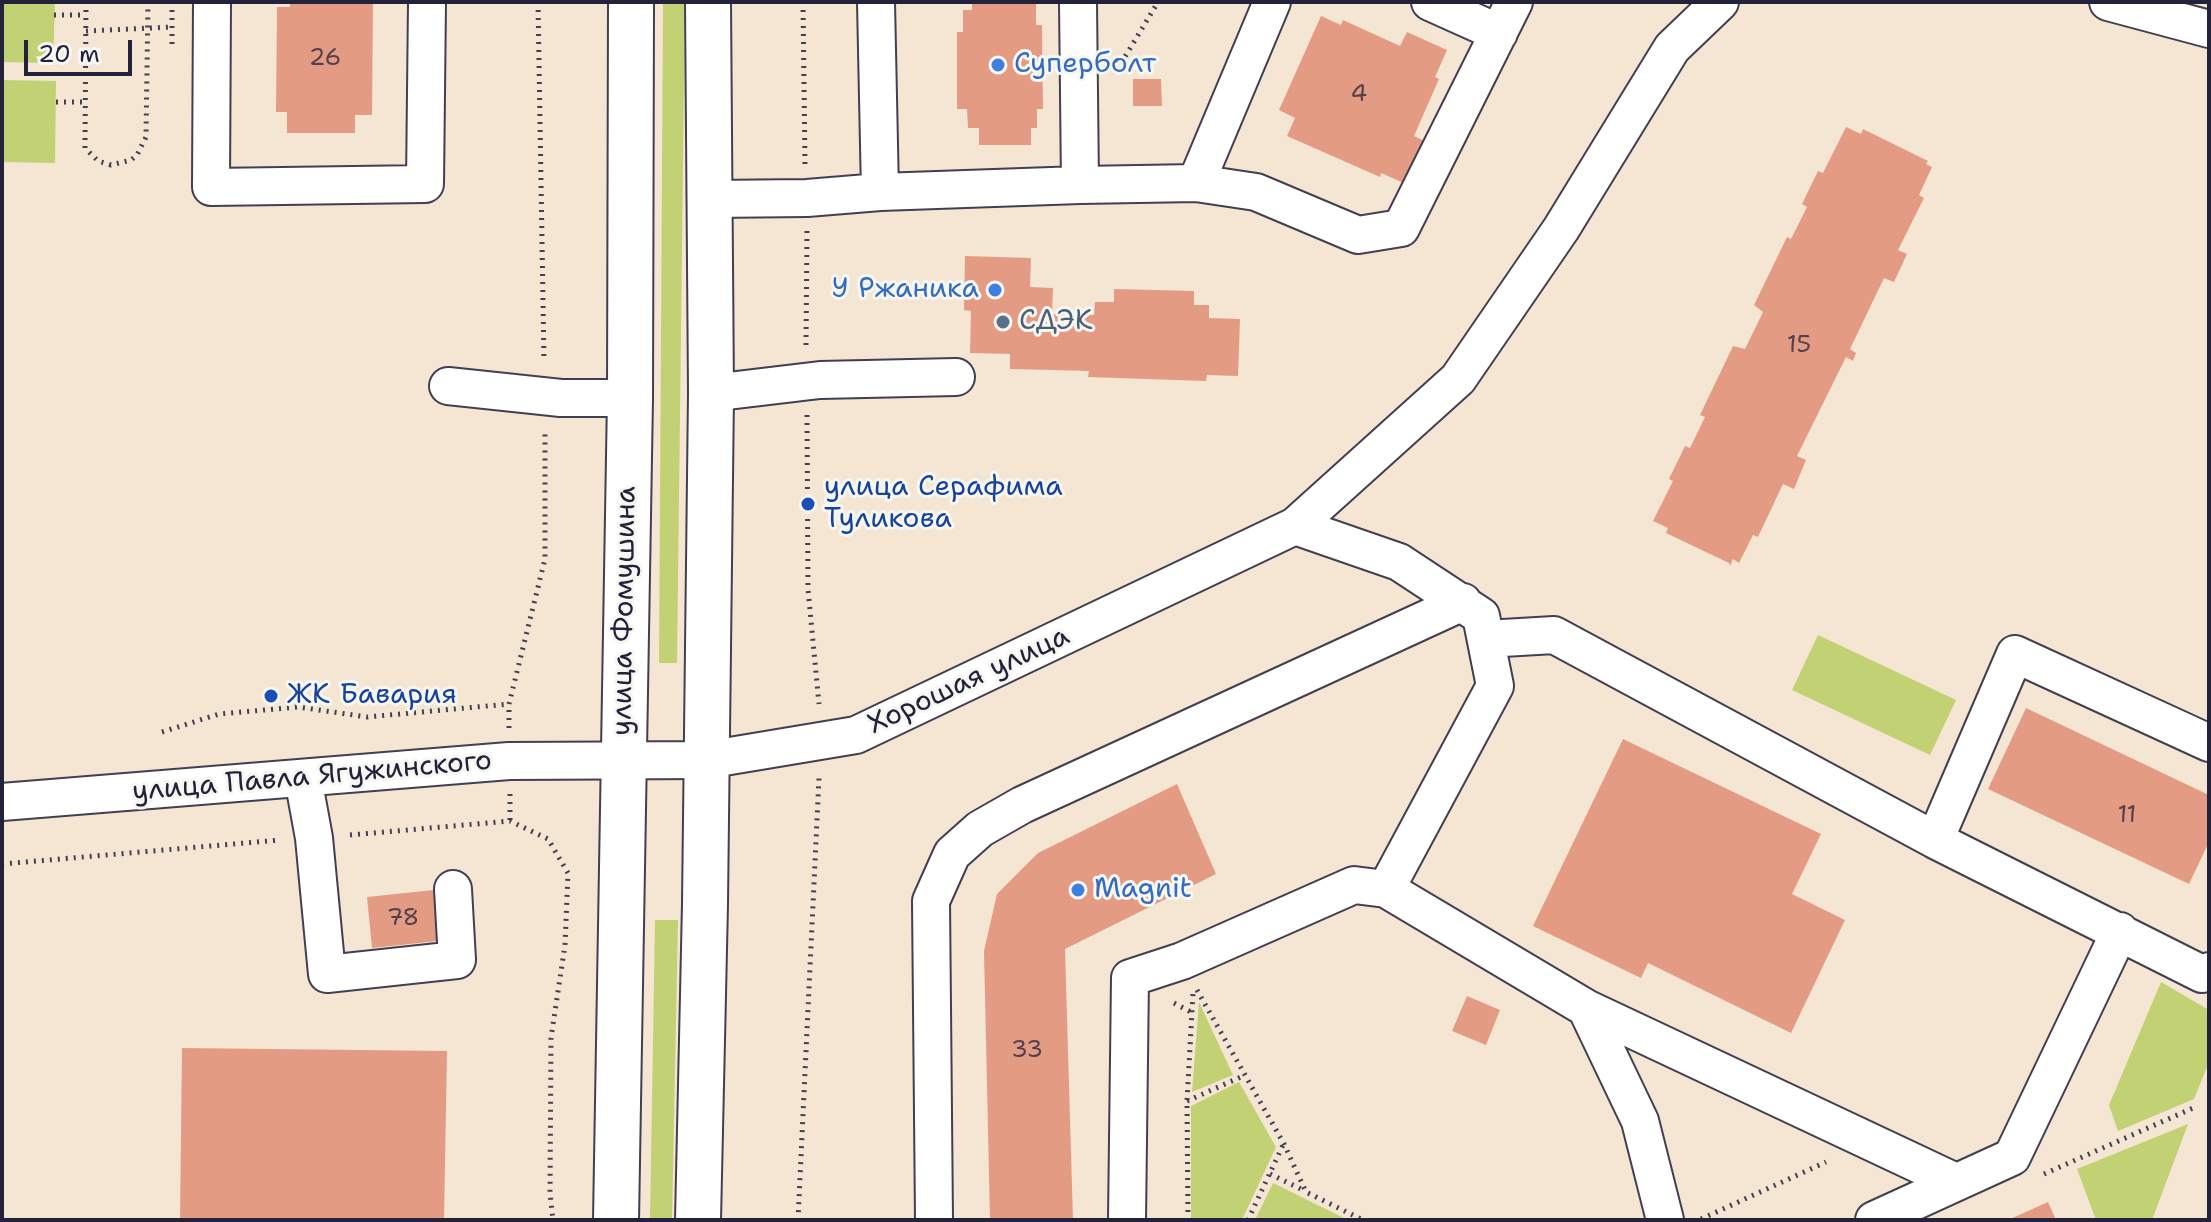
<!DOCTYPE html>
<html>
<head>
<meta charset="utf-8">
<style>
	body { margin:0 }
	#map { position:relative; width:2211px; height:1222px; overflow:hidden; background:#f4e6d2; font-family:"Shantell Sans",sans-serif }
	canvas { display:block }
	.frame { position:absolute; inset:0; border:4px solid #22223b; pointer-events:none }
	.scale { position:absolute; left:24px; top:40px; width:108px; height:36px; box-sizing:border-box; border:4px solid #22223b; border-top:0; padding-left:10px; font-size:24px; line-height:28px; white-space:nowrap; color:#22223b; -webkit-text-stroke:6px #f6f6f2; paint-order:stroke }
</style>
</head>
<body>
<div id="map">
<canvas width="2211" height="1222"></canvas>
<div class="frame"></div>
<div class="scale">20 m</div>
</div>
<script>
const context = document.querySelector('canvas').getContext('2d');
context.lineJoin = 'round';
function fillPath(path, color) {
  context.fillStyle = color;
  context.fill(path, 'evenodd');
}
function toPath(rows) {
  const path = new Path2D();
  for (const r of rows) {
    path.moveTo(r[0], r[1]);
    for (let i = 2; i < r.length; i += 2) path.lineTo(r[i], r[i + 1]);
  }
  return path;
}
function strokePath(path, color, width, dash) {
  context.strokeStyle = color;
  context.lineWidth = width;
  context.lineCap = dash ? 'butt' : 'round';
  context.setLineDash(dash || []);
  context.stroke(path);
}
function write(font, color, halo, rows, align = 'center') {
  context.font = font + ' "Shantell Sans",sans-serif';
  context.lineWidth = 6;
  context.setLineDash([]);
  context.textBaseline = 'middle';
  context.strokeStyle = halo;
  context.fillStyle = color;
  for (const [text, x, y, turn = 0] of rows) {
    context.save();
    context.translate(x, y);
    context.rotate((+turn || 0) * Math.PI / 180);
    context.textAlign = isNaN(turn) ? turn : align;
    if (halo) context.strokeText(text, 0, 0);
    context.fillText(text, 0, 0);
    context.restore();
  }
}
fillPath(toPath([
	[2,2,55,2,53,63,2,62],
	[663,2,685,2,677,663,659,663],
	[2,80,56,81,55,163,2,162],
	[1818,635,1956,700,1930,755,1792,690],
	[655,920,678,920,672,1220,650,1220],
	[2161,982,2209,1010,2209,1062,2194,1099,2118,1131,2109,1105],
	[1199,1002,1233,1075,1192,1092],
	[1239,1082,1276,1147,1242,1220,1191,1220,1191,1106],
	[2188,1124,2152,1220,2096,1220,2077,1169],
	[1273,1183,1348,1220,1255,1220]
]), '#c2d173');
fillPath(toPath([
	[290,2,373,2,372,115,355,115,355,133,287,133,287,112,276,112,277,7,290,7],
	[972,2,1036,2,1036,25,1042,25,1043,109,1037,109,1037,128,1031,128,1031,145,979,145,979,128,968,128,967,109,957,109,957,32,963,32,963,10,972,10],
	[1321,16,1341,25,1343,20,1400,46,1407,32,1447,50,1435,77,1439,79,1414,136,1425,141,1406,184,1381,173,1380,177,1287,136,1295,118,1279,110],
	[1133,79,1161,79,1162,106,1133,106],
	[1846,127,1861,134,1863,129,1928,161,1926,164,1932,167,1919,195,1924,198,1898,250,1907,254,1894,282,1884,278,1850,349,1856,353,1853,361,1846,357,1801,448,1797,456,1806,460,1794,489,1783,484,1758,537,1753,535,1739,563,1733,559,1730,566,1729,563,1666,533,1668,528,1653,521,1673,481,1669,479,1685,446,1690,448,1705,417,1700,415,1733,346,1745,349,1763,312,1754,305,1787,237,1791,239,1807,207,1802,204,1818,171,1823,173],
	[965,256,1031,258,1030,287,1053,288,1052,314,1094,315,1095,302,1114,302,1114,289,1194,291,1194,305,1209,305,1209,318,1240,319,1238,376,1207,375,1206,381,1088,377,1089,371,1010,369,1010,354,970,353,971,311,964,310],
	[2026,708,2209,795,2209,842,2189,884,1988,789],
	[1623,739,1821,834,1792,894,1845,920,1791,1033,1648,963,1641,978,1533,926],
	[1177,784,1216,874,1065,949,1073,1220,990,1220,984,951,997,894,1038,853],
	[434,890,438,941,372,948,367,897],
	[1467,996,1500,1010,1486,1045,1452,1031],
	[182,1048,447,1051,444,1220,180,1220],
	[2048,1202,2056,1220,2008,1220]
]), '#e39c83');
const minor = toPath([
	[212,2,211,187,425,184,427,2],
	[876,2,880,192,1080,185],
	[1078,2,1080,185,1196,183,1256,192,1358,235,1401,228,1514,2],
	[1430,2,1499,33],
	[2108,2,2209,29],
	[1196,183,1272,2],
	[709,199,807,198,880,192],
	[448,386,561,398,630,398],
	[711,393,820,380,956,377],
	[1295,526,1399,562,1481,616,1495,686,1386,889],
	[1486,639,1554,635,1935,840],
	[2209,743,2015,654,1935,840,2202,974,2209,971],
	[303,778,314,838,327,974,457,960,453,889],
	[2,802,509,761,706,760,856,735,1295,526,1458,379,1561,229,1672,48,1720,2],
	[1586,1008,1956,1182],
	[934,1220,931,901,952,854,980,829,1022,805,1463,602],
	[1127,1220,1130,978,1182,961,1354,885,1386,889,1586,1008,1640,1121,1665,1220],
	[1874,1220,2012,1157,2120,931]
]);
const major = toPath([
	[616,1220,630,398,631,2],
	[698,1220,705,904,711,393,708,2]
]);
strokePath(minor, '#423f52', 40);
strokePath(major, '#423f52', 48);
strokePath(toPath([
	[86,2,85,148,98,161,111,165,131,160,137,155,146,137,148,2],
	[172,2,172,46],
	[538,2,544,361],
	[803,2,805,165],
	[54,15,86,15],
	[86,31,172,27],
	[1117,70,1158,2],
	[56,102,85,102],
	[806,345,807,231],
	[807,415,808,589,819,704],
	[509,728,509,704,545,559,545,431],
	[162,732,219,714,298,707,367,717,509,704],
	[510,794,510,821],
	[350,835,510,821,548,839,568,873,565,945,551,1038,550,1193,553,1220],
	[2,864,280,840],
	[1197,990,1284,1144,1306,1192,1363,1220],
	[1174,1003,1191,1012],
	[1187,1101,1243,1076],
	[1270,1174,1305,1191],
	[2044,1174,2193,1108],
	[1701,1219,1826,1162],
	[798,1220,819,778],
	[1188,1220,1187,1101,1193,993],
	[1248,1220,1283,1145]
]), '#423f52', 5, [2, 6]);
strokePath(minor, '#fff', 36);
strokePath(major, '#fff', 44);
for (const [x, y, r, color] of [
	[998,65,8,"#3f7fe0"],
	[995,290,8,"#3f7fe0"],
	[1003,322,8,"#5c6f8a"],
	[808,504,8,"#1a4fb4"],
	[271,696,8,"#1a4fb4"],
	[1078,890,8,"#3f7fe0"]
]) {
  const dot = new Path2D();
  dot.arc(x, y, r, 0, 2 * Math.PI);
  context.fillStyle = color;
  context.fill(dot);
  strokePath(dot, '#f6f6f2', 3);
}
write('24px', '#52404d', null, [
	["26",325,59],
	["4",1359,95],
	["15",1799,346],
	["11",2127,816],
	["78",403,919],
	["33",1027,1051]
]);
write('28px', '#366cbe', '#f6f6f2', [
	["Суперболт",1014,65],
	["У Ржаника",979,290,"right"],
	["Magnit",1094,890]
], 'left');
write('28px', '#4e5e75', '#f6f6f2', [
	["СДЭК",1019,322]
], 'left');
write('28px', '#164399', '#f6f6f2', [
	["улица Серафима",824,488],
	["Туликова",824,520],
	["ЖК Бавария",287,696]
], 'left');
write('28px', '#22223b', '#f6f6f2', [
	["улица Фомушина",625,611,-89],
	["Хорошая улица",969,681,-25],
	["улица Павла Ягужинского",312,777,-5]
]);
</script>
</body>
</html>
